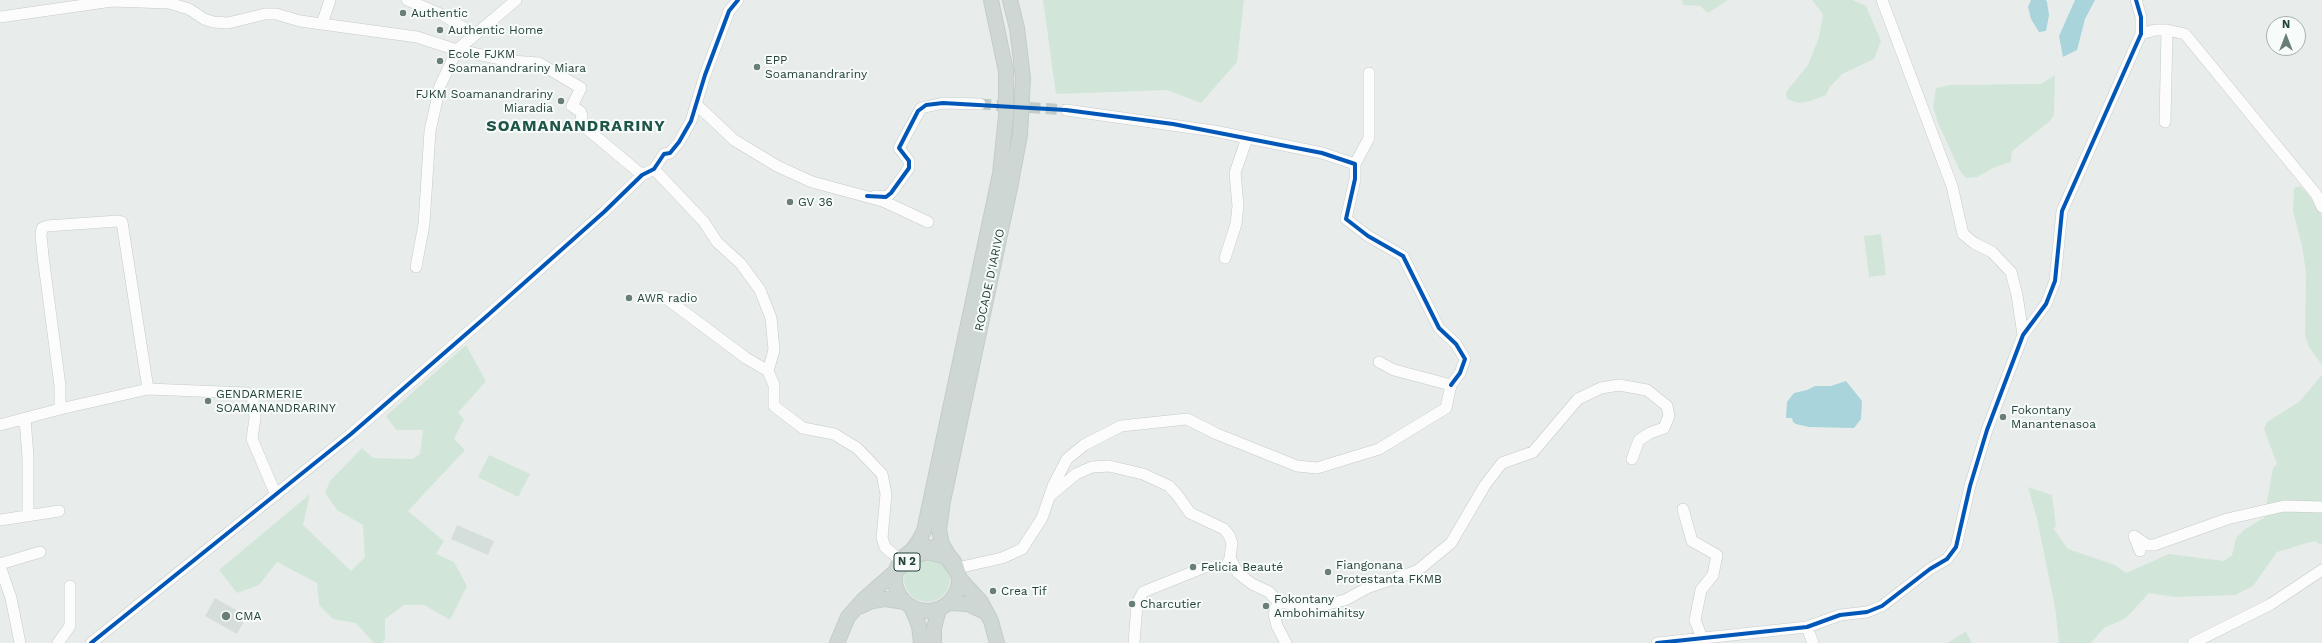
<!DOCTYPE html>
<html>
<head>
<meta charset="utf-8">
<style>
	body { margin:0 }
	#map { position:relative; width:2322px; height:643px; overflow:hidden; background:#e8edeb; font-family:"Work Sans",sans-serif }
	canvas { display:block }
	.north { position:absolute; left:2266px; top:16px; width:40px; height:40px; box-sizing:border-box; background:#f7fbf9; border:1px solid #a3b1ad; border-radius:50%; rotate:0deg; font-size:11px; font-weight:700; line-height:16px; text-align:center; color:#24423a }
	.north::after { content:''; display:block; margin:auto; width:14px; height:18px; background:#697e78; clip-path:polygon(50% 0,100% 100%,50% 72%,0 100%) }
</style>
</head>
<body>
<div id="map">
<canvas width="2322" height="643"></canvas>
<div class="north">N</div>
</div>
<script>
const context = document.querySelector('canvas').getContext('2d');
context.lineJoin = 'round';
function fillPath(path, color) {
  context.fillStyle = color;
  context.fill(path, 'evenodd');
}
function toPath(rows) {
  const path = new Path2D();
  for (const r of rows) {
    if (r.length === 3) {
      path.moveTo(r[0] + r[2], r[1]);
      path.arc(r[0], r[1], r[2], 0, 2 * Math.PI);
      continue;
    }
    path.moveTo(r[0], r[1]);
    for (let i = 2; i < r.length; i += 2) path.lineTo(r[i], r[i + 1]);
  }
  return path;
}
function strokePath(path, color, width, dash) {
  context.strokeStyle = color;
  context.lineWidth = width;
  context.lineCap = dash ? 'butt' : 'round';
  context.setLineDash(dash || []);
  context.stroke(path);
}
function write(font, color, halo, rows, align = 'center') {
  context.font = font + ' "Work Sans",sans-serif';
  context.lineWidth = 4;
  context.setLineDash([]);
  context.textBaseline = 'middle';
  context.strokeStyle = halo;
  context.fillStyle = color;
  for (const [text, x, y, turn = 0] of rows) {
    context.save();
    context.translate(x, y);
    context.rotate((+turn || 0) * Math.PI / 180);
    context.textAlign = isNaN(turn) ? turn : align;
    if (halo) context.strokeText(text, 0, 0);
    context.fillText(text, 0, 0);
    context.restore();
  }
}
fillPath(toPath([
	[457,525,494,541,488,555,451,539],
	[215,598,247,616,237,634,205,616]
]), '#d6dedb');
fillPath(toPath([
	[1043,0,1244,0,1237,62,1201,103,1167,90,1056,94],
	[1682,0,1728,0,1708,13,1700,6,1683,5],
	[1812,0,1853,0,1866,6,1881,41,1874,59,1842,74,1830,87,1826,95,1811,101,1798,103,1787,99,1786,92,1808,65,1819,37,1823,14],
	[2055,75,2054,115,2049,122,2012,151,2011,162,1995,167,1977,177,1966,178,1960,171,1938,123,1933,106,1936,88,1950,85,2041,84],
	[2300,186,2308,194,2322,215,2322,365,2309,347,2305,336,2306,273,2302,246,2293,211,2294,188],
	[1881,234,1886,275,1869,277,1864,236],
	[466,345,486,381,458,413,464,419,454,439,465,450,408,511,444,541,436,554,454,562,467,586,450,620,424,605,404,605,385,619,385,639,382,643,374,643,356,623,333,619,319,605,317,583,277,562,259,585,237,593,219,570,310,494,303,525,351,571,365,557,363,525,337,510,325,493,330,481,362,448,373,458,413,459,420,454,423,430,396,430,386,416],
	[2322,375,2322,545,2314,541,2277,552,2253,586,2235,595,2174,597,2149,593,2126,618,2104,628,2091,643,2059,643,2055,607,2037,519,2028,487,2052,495,2056,527,2053,528,2068,549,2115,565,2126,573,2169,554,2224,561,2232,555,2236,538,2245,529,2264,518,2273,468,2277,464,2264,429,2267,422,2299,402],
	[489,455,530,474,518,497,478,477],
	[927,579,23],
	[1966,632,1972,643,1947,643,1965,632]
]), '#d1e6d8');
fillPath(toPath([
	[2031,0,2046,0,2047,2,2049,15,2046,31,2039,32,2031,19,2028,7],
	[2075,0,2095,0,2085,19,2077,50,2063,57,2059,36],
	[1846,381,1862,401,1861,419,1854,428,1809,427,1796,424,1793,422,1792,418,1786,418,1787,402,1794,393,1807,390,1815,386,1831,386]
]), '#a9d4db');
strokePath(toPath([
	[980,104,1066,110]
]), '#c1cbc8', 11, [11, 5.5]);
const minor = toPath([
	[407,0,443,15,475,35],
	[1882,0,1952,186,1963,234,1974,243,1992,252,2011,272,2017,295,2023,335],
	[0,17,112,1,169,3,189,9,204,19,213,22,228,23,265,14,276,14,300,21,417,37,457,50,511,61,539,63,581,88,572,106,581,112,582,116,580,123,642,175],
	[322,24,330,0],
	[2141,34,2155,30,2167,30,2185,34,2316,194,2322,207],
	[696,104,734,140,777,166,812,182,883,201,928,222],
	[1066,110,1214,131,1322,153,1355,164,1355,179,1346,219,1368,236,1403,256,1439,328,1456,344,1465,359,1460,373,1451,385],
	[2165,122,2167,30],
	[1355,164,1369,138,1369,73],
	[654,169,704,222,717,242,741,264,760,290,771,318,774,350,768,371],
	[875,196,886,197,891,193,909,168,909,161,899,148,921,108,943,103,980,104],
	[1225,258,1236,224,1238,206,1235,173,1247,138],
	[416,267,424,224,430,131,440,86,457,50,516,0],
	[663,296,746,358,768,371,774,385,774,406,803,428,834,434,857,448,882,474,886,494,882,538,885,547,901,561],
	[60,409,60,386,43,256,41,235,42,228,47,226,118,221,122,222,148,389],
	[25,419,28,457,28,515],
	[0,425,60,409,148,389,247,393,253,399,254,406,255,418,252,439,276,495],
	[1051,495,1076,474,1092,467,1109,466,1143,474,1169,486,1178,496,1190,513,1224,529,1229,535,1232,543,1230,558,1226,567,1205,567,1143,592,1137,604,1134,643],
	[1683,509,1692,541,1717,555,1713,575,1701,590,1695,620,1702,638],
	[0,520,59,511],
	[2140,551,2134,536,2147,545,2154,545,2227,519,2284,506,2322,507],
	[1230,558,1238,573,1252,584,1269,592,1278,602],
	[0,564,40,552],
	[0,566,11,598,20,643],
	[957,568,1002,558,1022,549,1042,518,1053,486,1067,459,1084,445,1121,426,1187,419,1217,434,1297,466,1317,468,1379,449,1446,408,1451,385,1394,370,1379,362],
	[1807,627,1813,643],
	[58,643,70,626,70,586],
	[91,643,351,434,488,315,604,212,642,175,654,169,664,154,670,153,679,142,691,121,705,75,729,11,738,0],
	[1286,643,1277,626,1274,614,1278,602,1315,607,1345,600,1369,587,1417,571,1451,543,1485,485,1502,463,1533,452,1578,399,1601,388,1619,385,1647,390,1667,406,1669,416,1664,428,1650,433,1639,440,1632,459],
	[1657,643,1807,627,1840,615,1867,612,1882,606,1930,569,1947,559,1956,547,1970,486,1987,430,2023,335,2046,304,2055,281,2062,211,2141,34,2141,17,2136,0],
	[2193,643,2271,604,2322,570]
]);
const major = toPath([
	[927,579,32],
	[910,553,918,542,924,531,1000,174,1006,116,1006,71,991,0],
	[949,556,942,544,939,530,943,501,1010,188,1020,135,1023,78,1017,28,1010,0],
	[949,603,968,604,987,613],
	[861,606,869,602,885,599,905,602],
	[911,606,919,626,921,643],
	[837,643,848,617,863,600,913,556,928,552,946,557,956,570,959,578,981,602,991,621,997,643],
	[934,643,934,628,939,609]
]);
strokePath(minor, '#c5cac8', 12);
strokePath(major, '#c3ccc9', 16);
strokePath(minor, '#fcfcfc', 11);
strokePath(major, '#cfd7d5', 14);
strokePath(toPath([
	[867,196,886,197,891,193,909,168,909,161,899,148,918,111,926,105,943,103,1066,110,1173,124,1322,153,1355,164,1355,179,1346,219,1368,236,1403,256,1439,328,1456,344,1465,359,1460,373,1451,385],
	[91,643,351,434,488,315,604,212,642,175,654,169,664,154,670,153,679,142,691,121,705,75,729,11,738,0],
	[1657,643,1807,627,1840,615,1867,612,1882,606,1930,569,1947,559,1956,547,1970,486,1987,430,2023,335,2046,304,2055,281,2062,211,2141,34,2141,17,2136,0]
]), '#0057b8', 4);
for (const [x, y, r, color] of [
	[403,13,4,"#697e78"],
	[440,30,4,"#697e78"],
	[440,61,4,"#697e78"],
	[757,67,4,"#697e78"],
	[561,101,4,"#697e78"],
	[790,202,4,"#697e78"],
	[629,298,4,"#697e78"],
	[208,401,4,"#697e78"],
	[2003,417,4,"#697e78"],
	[1193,567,4,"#697e78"],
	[1328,572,4,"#697e78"],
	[993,591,4,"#697e78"],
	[1132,604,4,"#697e78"],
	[1266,606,4,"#697e78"],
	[226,616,5,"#697e78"]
]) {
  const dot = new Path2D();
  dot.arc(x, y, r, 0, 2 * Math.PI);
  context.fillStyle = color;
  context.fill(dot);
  strokePath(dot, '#f7fbf9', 1.5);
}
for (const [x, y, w] of [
	[907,562,26]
]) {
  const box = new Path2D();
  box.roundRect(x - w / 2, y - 9, w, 18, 3);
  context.fillStyle = '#f7fbf9';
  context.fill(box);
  strokePath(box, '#24423a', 1);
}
write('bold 11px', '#24423a', null, [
	["N 2",907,562]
]);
write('12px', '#24423a', '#f7fbf9', [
	["Authentic",411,13],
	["Authentic Home",448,30],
	["Ecole FJKM",448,54],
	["Soamanandrariny Miara",448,68],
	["EPP",765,60],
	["Soamanandrariny",765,74],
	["FJKM Soamanandrariny",553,94,"right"],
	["Miaradia",553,108,"right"],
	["GV 36",798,202],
	["AWR radio",637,298],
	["GENDARMERIE",216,394],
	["SOAMANANDRARINY",216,408],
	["Fokontany",2011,410],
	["Manantenasoa",2011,424],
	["Fiangonana",1336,565],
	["Protestanta FKMB",1336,579],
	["Felicia Beauté",1201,567],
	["Crea Tif",1001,591],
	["Fokontany",1274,599],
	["Ambohimahitsy",1274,613],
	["Charcutier",1140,604],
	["CMA",235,616]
], 'left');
write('12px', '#24423a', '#f7fbf9', [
	["ROCADE D'IARIVO",990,280,-78]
]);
context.letterSpacing = '1px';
write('bold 16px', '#1f5548', '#f7fbf9', [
	["SOAMANANDRARINY",576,126]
]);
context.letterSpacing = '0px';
</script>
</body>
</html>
